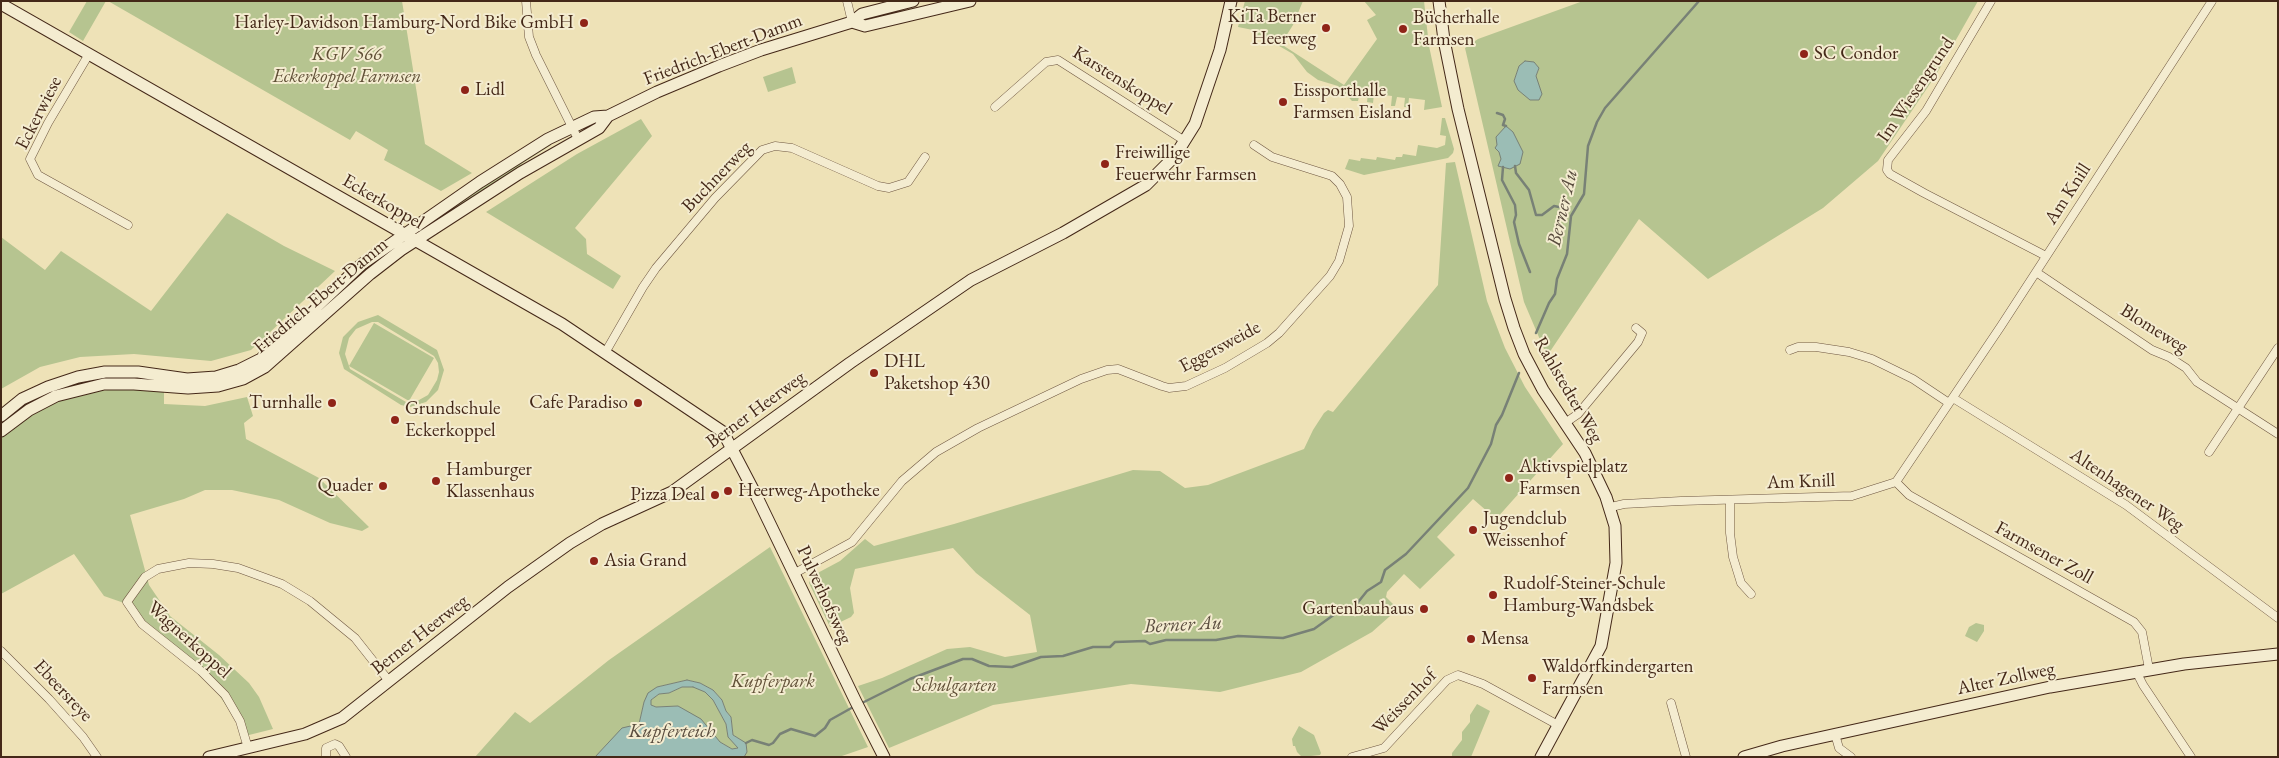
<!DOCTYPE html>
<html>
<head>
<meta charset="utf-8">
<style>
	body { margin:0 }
	#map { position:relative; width:2279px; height:758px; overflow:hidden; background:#eee2b7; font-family:"EB Garamond",serif }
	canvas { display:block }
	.frame { position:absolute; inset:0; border:2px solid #442818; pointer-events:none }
</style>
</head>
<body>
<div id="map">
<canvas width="2279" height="758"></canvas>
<div class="frame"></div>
</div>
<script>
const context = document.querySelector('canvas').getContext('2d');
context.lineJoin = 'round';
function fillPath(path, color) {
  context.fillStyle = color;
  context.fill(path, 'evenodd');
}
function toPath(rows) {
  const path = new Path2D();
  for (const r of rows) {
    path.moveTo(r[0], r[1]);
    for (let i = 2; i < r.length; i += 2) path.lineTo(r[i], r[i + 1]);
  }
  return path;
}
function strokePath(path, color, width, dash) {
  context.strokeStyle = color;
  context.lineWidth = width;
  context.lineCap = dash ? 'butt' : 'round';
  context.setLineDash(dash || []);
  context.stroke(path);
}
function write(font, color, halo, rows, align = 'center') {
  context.font = font + ' "EB Garamond",serif';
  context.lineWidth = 4;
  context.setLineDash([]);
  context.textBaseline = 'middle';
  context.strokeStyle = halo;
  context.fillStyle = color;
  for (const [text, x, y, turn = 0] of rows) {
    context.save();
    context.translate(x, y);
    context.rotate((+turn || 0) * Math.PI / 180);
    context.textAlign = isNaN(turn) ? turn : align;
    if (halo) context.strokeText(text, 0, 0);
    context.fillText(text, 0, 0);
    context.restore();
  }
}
fillPath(toPath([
	[87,1,106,1,83,41,69,32],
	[108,1,402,1,425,144,472,173,441,191,384,160,388,150,356,131,350,140],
	[1245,1,1303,1,1293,25,1281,44,1344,85,1377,39,1367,20,1376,15,1364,1,1424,1,1429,46,1442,107,1424,110,1425,100,1409,98,1408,107,1404,107,1405,98,1397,97,1395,106,1391,106,1392,96,1374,94,1373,103,1367,102,1368,93,1360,92,1358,101,1352,101,1338,86,1318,80,1307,72,1293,54,1274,43,1256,37,1253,30,1238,27],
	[1583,1,1978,1,1936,75,1878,161,1823,208,1708,279,1639,219,1547,356,1524,302,1465,48,1478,39],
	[1519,66,1539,68,1536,76,1514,81],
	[792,67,796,83,768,92,763,77],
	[1442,118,1445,118,1454,149,1453,153,1448,158,1364,175,1345,169,1349,159,1360,161,1361,158,1376,160,1377,157,1395,160,1396,157,1402,157,1403,154,1416,156,1418,145,1437,148,1445,145,1446,136,1440,135],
	[641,119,652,136,575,228,586,239,587,254,621,276,613,289,486,212,577,154],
	[549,144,551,145,523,163,515,171,438,220,455,208,467,195],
	[1455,162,1487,301,1505,348,1525,387,1563,444,1496,519,1473,499,1437,537,1455,555,1420,589,1404,574,1387,592,1386,597,1398,609,1372,632,1301,672,1220,692,1131,684,993,705,889,748,858,686,882,678,947,649,970,647,1005,657,1037,652,1030,615,976,573,953,548,855,569,850,588,854,613,851,617,830,627,809,583,812,576,840,561,865,539,874,546,954,524,1133,470,1160,471,1185,488,1208,485,1304,449,1313,430,1324,413,1328,410,1333,412,1438,285,1446,163],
	[227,213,284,246,335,271,251,350,211,361,134,354,80,357,40,367,1,389,1,237,45,270,61,251,151,311],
	[378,315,437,350,444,370,438,390,426,402,410,407,401,405,344,369,339,353,343,337,358,322],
	[372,322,378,322,434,356,438,363,439,372,437,380,428,395,419,400,406,402,350,369,345,354,349,338,356,329],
	[374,323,434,358,409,401,349,366],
	[114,389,164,391,164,404,205,406,247,397,253,416,244,423,246,439,319,478,369,527,362,531,330,523,279,500,232,490,205,490,184,499,130,515,149,585,170,616,219,655,249,683,259,697,273,729,241,737,239,725,215,689,133,617,124,603,104,596,74,554,1,594,1,437,35,411,57,401,80,394],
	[770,547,868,747,839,757,744,757,747,751,741,740,733,735,731,717,726,711,722,700,713,690,700,683,687,680,657,687,644,702,639,724,608,744,595,757,475,757,515,712,530,723,609,660],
	[1976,623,1984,625,1984,631,1977,642,1965,636,1969,627],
	[693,686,705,692,713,700,726,724,728,737,739,748,732,749,720,742,687,712,678,706,656,707,651,705,651,700,659,694,669,693,682,687],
	[1477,704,1490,711,1471,757,1452,757,1452,753,1462,740,1462,732,1470,722,1470,715],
	[1299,726,1314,735,1321,753,1320,755,1302,757,1297,752,1295,746,1293,746,1292,739]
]), '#b6c490');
const water = toPath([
	[1525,61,1534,62,1539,68,1536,76,1542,94,1539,100,1530,100,1518,90,1514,81,1519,66,1525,61],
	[1506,126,1513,132,1523,152,1520,164,1510,169,1498,166,1501,159,1499,152,1495,148,1497,145,1496,137,1506,126],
	[687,680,700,683,713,690,722,700,726,711,731,717,733,735,746,743,747,752,744,757,595,757,622,728,639,724,644,702,648,693,657,687,687,680],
	[693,687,705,692,713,700,726,724,728,737,738,748,732,749,720,742,701,719,678,706,656,707,651,705,651,700,659,694,669,693,682,687,693,687]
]);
fillPath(water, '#9bbdb5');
strokePath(water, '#788176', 1);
strokePath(toPath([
	[1497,113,1503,115,1505,119,1503,125,1506,126],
	[1515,166,1516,173,1529,190,1536,215,1542,215,1554,206,1559,207],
	[1503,167,1502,180,1515,205,1516,215,1514,222,1519,244,1530,272],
	[1536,333,1549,303,1555,294,1557,279,1567,254,1571,216,1584,194,1588,146,1597,122,1605,108,1699,1],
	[860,704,910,679,963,659,972,659,989,666,1012,667,1041,657,1063,656,1093,647,1110,647,1115,642,1145,641,1150,644,1166,640,1216,640,1238,636,1283,638,1314,629,1335,614,1355,606,1367,591,1381,582,1385,570,1406,554,1468,488,1491,444,1496,425,1502,415,1519,373],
	[746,743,752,740,769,745,773,743,780,734,791,729,815,736,825,728,830,720,855,706]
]), '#788176', 2.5);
const street = toPath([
	[526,1,529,37,536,55,578,139],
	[847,1,852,22],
	[1991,1,1926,111,1888,160,1887,170,1890,174,1924,193,2046,256],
	[89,54,48,123,30,159,38,175,128,225],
	[995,107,1046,62,1058,60,1185,141],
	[2036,272,2152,350,2169,357,2186,368,2197,382,2278,434],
	[1790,350,1798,347,1816,347,1849,352,1872,359,1913,379,1949,403],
	[605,353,643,287,656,268,715,198,762,150,775,146,792,148,878,186,889,188,908,182,925,157],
	[1953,398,2126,505,2278,618],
	[1565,423,1578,414,1638,342,1642,333,1636,328],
	[2209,452,2278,348],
	[1896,482,1909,495,2134,622,2142,632,2149,669],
	[1730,500,1730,533,1733,557,1741,583,1751,594],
	[1611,507,1624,504,1681,501,1852,496,1896,482,2001,326,2212,1],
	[795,573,852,542,902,481,936,452,978,428,1081,379,1107,370,1118,369,1162,386,1169,388,1186,386,1225,368,1267,343,1279,333,1330,276,1339,261,1349,226,1347,197,1340,184,1332,176,1272,157,1254,145],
	[1,651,49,699,83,737,97,757],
	[2136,671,2143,685,2191,757],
	[1671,703,1686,757],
	[1835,734,1839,748,1851,757],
	[248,748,240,721,225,695,201,671,142,624,127,602,145,577,158,569,189,563,213,564,238,568,282,584,310,601,355,638,389,681],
	[326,757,326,748,335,744,339,746,346,757],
	[1352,757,1384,748,1447,680,1458,675,1483,684,1558,725]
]);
const secondary = toPath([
	[1439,1,1444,40,1458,109,1505,299,1514,328,1524,354,1543,390,1585,453,1606,497,1615,526,1616,563,1601,646,1541,757],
	[1,4,562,324,723,432,757,497,856,702,884,757],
	[852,22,865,26,970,1],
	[1,416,22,399,48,387,78,377,105,372,138,372,187,379,216,377,239,370,261,359,362,264,480,182,548,139,594,117,608,116,657,92,719,66,761,50,852,22,862,14,913,1],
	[1,431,29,410,56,396,104,384,134,384,188,388,218,386,243,379,265,367,370,274,401,250,520,173,599,128,608,116],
	[209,757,305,734,342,718,508,587,570,543,602,524,672,492,850,363,971,280,1063,233,1146,185,1175,156,1195,124,1220,50,1231,1],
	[1744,757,1782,746,2050,687,2184,664,2278,654]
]);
strokePath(street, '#6e5640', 9);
strokePath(secondary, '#442818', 13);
strokePath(street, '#f4ecd0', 8);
strokePath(secondary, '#f4ecd0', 11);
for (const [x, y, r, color] of [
	[584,23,5,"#8f2418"],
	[1326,28,5,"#8f2418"],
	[1403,29,5,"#8f2418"],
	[1804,54,5,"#8f2418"],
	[465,90,5,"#8f2418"],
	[1283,102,5,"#8f2418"],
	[1105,164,5,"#8f2418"],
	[874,373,5,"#8f2418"],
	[332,403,5,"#8f2418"],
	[638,403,5,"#8f2418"],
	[395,420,5,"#8f2418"],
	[1509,478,5,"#8f2418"],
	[436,481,5,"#8f2418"],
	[383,486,5,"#8f2418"],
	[728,491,5,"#8f2418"],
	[715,495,5,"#8f2418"],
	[1473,530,5,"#8f2418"],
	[594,561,5,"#8f2418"],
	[1493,595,5,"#8f2418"],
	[1424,609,5,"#8f2418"],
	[1471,639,5,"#8f2418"],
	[1532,678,5,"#8f2418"]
]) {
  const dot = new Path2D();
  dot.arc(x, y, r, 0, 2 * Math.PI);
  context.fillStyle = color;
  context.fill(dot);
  strokePath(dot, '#f4ecd0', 2);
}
write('19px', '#442818', '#f4ecd0', [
	["KiTa Berner",1316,17,"right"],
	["Heerweg",1316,39,"right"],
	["Bücherhalle",1413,18],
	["Farmsen",1413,40],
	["Harley-Davidson Hamburg-Nord Bike GmbH",574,23,"right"],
	["SC Condor",1814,54],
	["Lidl",475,90],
	["Eissporthalle",1293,91],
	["Farmsen Eisland",1293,113],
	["Freiwillige",1115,153],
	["Feuerwehr Farmsen",1115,175],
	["DHL",884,362],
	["Paketshop 430",884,384],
	["Turnhalle",322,403,"right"],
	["Cafe Paradiso",628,403,"right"],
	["Grundschule",405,409],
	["Eckerkoppel",405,431],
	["Aktivspielplatz",1519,467],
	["Farmsen",1519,489],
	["Hamburger",446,470],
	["Klassenhaus",446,492],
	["Quader",373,486,"right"],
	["Heerweg-Apotheke",738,491],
	["Pizza Deal",705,495,"right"],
	["Jugendclub",1483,519],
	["Weissenhof",1483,541],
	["Asia Grand",604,561],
	["Rudolf-Steiner-Schule",1503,584],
	["Hamburg-Wandsbek",1503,606],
	["Gartenbauhaus",1414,609,"right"],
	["Mensa",1481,639],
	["Waldorfkindergarten",1542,667],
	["Farmsen",1542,689]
], 'left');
write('19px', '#442818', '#f4ecd0', [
	["Friedrich-Ebert-Damm",723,50,-21],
	["Karstenskoppel",1122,81,32],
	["Im Wiesengrund",1916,90,-56],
	["Eckerwiese",39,113,-63],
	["Buchnerweg",717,177,-46],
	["Am Knill",2068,194,-57],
	["Eckerkoppel",383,202,30],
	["Friedrich-Ebert-Damm",321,296,-40],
	["Blomeweg",2154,329,32],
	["Eggersweide",1220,347,-28],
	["Rahlstedter Weg",1568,390,60],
	["Berner Heerweg",756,410,-36],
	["Am Knill",1801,482,-2],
	["Altenhagener Weg",2127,490,34],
	["Farmsener Zoll",2044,553,29],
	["Pulverhofsweg",824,595,65],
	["Berner Heerweg",420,635,-38],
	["Wagnerkoppel",189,640,42],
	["Alter Zollweg",2006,679,-12],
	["Ebeersreye",63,691,47],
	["Weissenhof",1405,702,-46]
]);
write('italic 19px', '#604f36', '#f4ecd0', [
	["KGV 566",347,55],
	["Eckerkoppel Farmsen",347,77],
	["Kupferpark",773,682],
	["Schulgarten",955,686]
]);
write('italic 20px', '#5a4d3f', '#f4ecd0', [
	["Berner Au",1563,208,-77],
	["Berner Au",1183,625,-3],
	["Kupferteich",672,732]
]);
</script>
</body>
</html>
